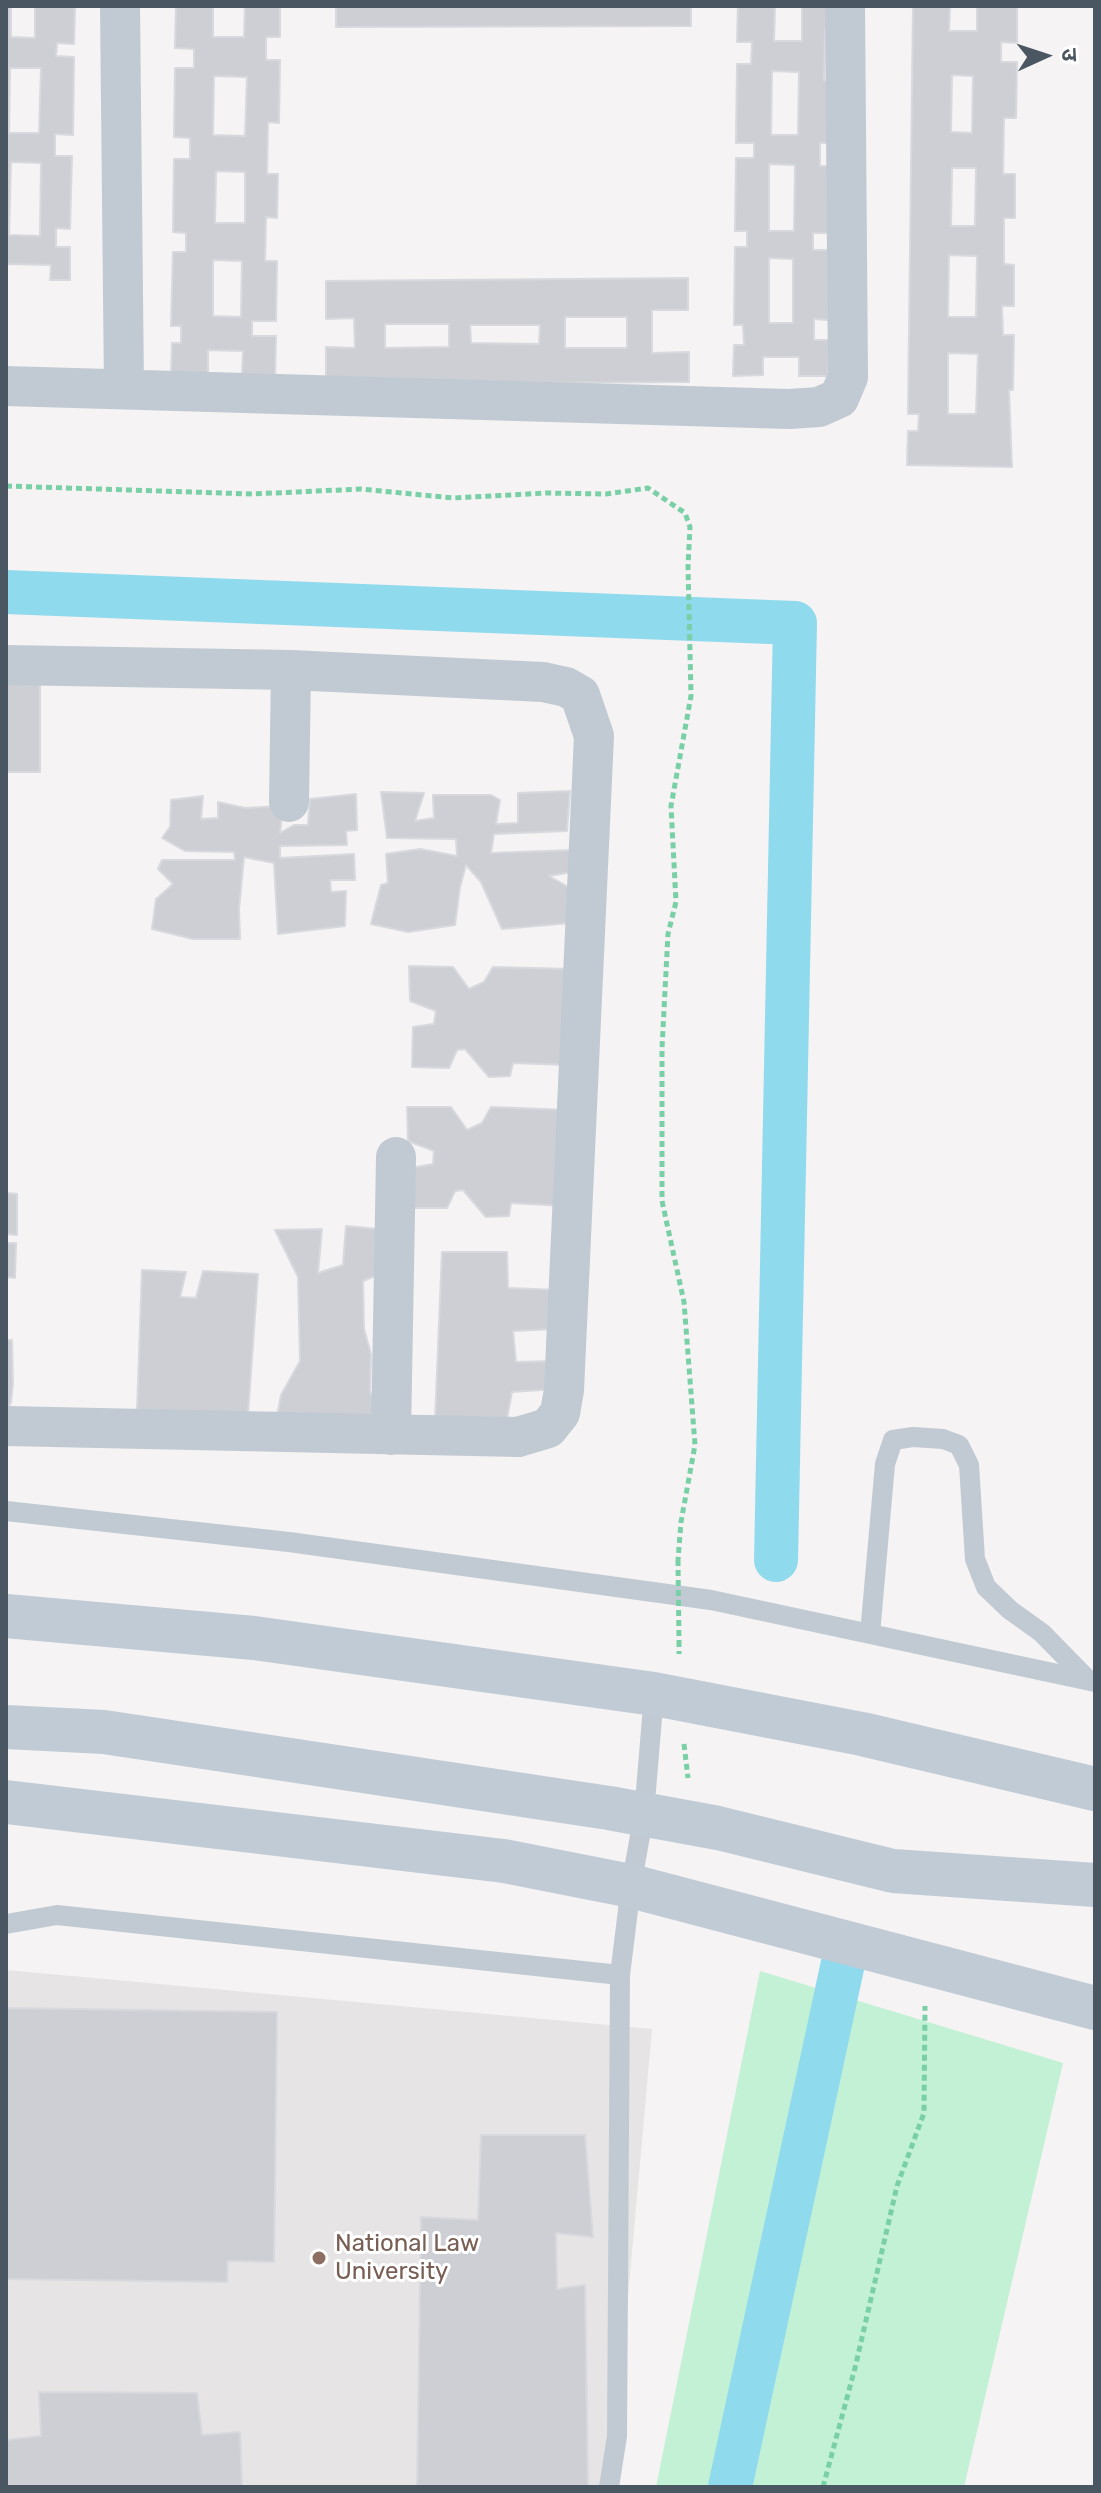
<!DOCTYPE html>
<html>
<head>
<meta charset="utf-8">
<style>
	body { margin:0 }
	#map { position:relative; width:1101px; height:2493px; overflow:hidden; background:#f5f3f3; font-family:Rubik,"Noto Sans Devanagari",sans-serif }
	canvas { display:block }
	.frame { position:absolute; inset:0; border:8px solid #4a5661; pointer-events:none }
	.north { position:absolute; left:1005px; top:16px; width:80px; height:80px; -webkit-text-stroke:6px #fff; paint-order:stroke; rotate:87deg; font-size:22px; font-weight:700; line-height:32px; text-align:center; color:#4a5661 }
	.north::after { content:''; display:block; margin:auto; width:28px; height:36px; background:#4a5661; clip-path:polygon(50% 0,100% 100%,50% 72%,0 100%) }
</style>
</head>
<body>
<div id="map">
<canvas width="1101" height="2493"></canvas>
<div class="frame"></div>
<div class="north">उ</div>
</div>
<script>
const context = document.querySelector('canvas').getContext('2d');
context.lineJoin = 'round';
function fillPath(path, color) {
  context.fillStyle = color;
  context.fill(path, 'evenodd');
}
function toPath(rows) {
  const path = new Path2D();
  for (const r of rows) {
    path.moveTo(r[0], r[1]);
    for (let i = 2; i < r.length; i += 2) path.lineTo(r[i], r[i + 1]);
  }
  return path;
}
function strokePath(path, color, width, dash) {
  context.strokeStyle = color;
  context.lineWidth = width;
  context.lineCap = dash ? 'butt' : 'round';
  context.setLineDash(dash || []);
  context.stroke(path);
}
function write(font, color, halo, rows, align = 'center') {
  context.font = font + ' Rubik,sans-serif';
  context.lineWidth = 6;
  context.setLineDash([]);
  context.textBaseline = 'middle';
  context.strokeStyle = halo;
  context.fillStyle = color;
  for (const [text, x, y, turn = 0] of rows) {
    context.save();
    context.translate(x, y);
    context.rotate((+turn || 0) * Math.PI / 180);
    context.textAlign = isNaN(turn) ? turn : align;
    if (halo) context.strokeText(text, 0, 0);
    context.fillText(text, 0, 0);
    context.restore();
  }
}
fillPath(toPath([
	[6,1970,652,2029,611,2487,6,2487]
]), '#e6e4e5');
fillPath(toPath([
	[760,1971,1063,2063,964,2487,656,2487]
]), '#c3f1d5');
strokePath(toPath([
	[6,592,795,623,776,1560],
	[730,2487,843,1963]
]), '#90daee', 44);
const building = toPath([
	[6,6,11,6,11,37,35,38,35,6,75,6,74,44,57,43,56,56,74,57,73,135,55,134,55,156,72,156,70,229,56,228,56,247,70,247,70,280,50,280,51,265,6,264,6,6],
	[10,68,41,68,39,133,9,133,10,68],
	[11,162,41,163,40,236,9,235,11,162],
	[176,6,213,6,213,37,244,37,245,6,280,6,280,37,266,37,266,60,280,60,279,123,268,122,267,174,278,174,277,218,266,217,265,261,277,261,276,321,252,321,252,336,276,336,275,375,242,374,243,351,208,350,208,373,171,373,172,343,181,343,181,326,171,326,173,252,186,252,186,233,173,232,174,159,190,159,190,138,174,137,175,68,194,68,194,49,175,48,176,6],
	[214,76,247,77,245,136,213,135,214,76],
	[216,171,245,172,245,223,215,223,216,171],
	[213,260,242,261,241,317,213,316,213,260],
	[336,6,691,6,691,26,336,27,336,6],
	[738,6,775,6,774,41,802,41,802,6,832,6,825,31,824,81,842,81,841,143,820,143,820,166,830,166,829,233,813,233,813,250,830,250,828,320,814,319,814,340,829,340,828,376,799,376,799,357,763,357,763,375,733,376,734,345,744,345,743,325,734,325,735,247,747,247,747,231,735,231,736,158,754,158,754,143,736,143,737,64,751,64,752,42,737,42,738,6],
	[772,71,799,72,798,135,771,135,772,71],
	[769,164,795,165,794,231,769,231,769,164],
	[769,258,793,259,793,323,769,323,769,258],
	[913,6,950,6,949,31,977,31,977,6,1017,6,1017,43,1001,42,1001,62,1017,62,1016,118,1004,118,1003,174,1015,174,1015,218,1004,218,1004,264,1014,265,1014,306,1002,306,1003,335,1014,335,1013,390,1009,390,1012,467,907,465,908,431,918,431,919,414,908,414,913,6],
	[952,75,973,76,972,133,951,132,952,75],
	[952,168,976,168,975,226,951,226,952,168],
	[949,255,977,256,976,317,948,317,949,255],
	[948,353,978,354,976,414,948,414,948,353],
	[688,278,688,310,652,310,652,353,689,352,689,382,326,384,326,347,355,348,354,318,326,319,326,281,688,278],
	[565,317,627,317,627,348,565,348,565,317],
	[385,324,449,324,449,347,385,348,385,324],
	[470,325,540,325,539,344,471,343,470,325],
	[6,675,40,675,40,772,6,772,6,675],
	[570,791,567,831,494,834,491,853,573,850,572,872,549,876,570,888,570,923,502,929,481,882,466,865,460,887,455,925,408,932,371,924,381,885,388,883,386,854,420,849,457,856,456,839,387,838,381,792,424,793,415,821,434,818,433,795,491,795,500,800,496,824,518,823,518,793,570,791],
	[356,794,357,830,346,831,347,845,280,846,280,858,354,854,355,880,330,880,331,892,346,891,345,926,278,934,274,863,244,857,239,909,240,939,193,939,152,929,156,899,173,884,158,869,162,860,235,860,234,852,185,851,162,838,170,827,171,800,203,796,201,819,218,818,218,802,245,808,283,806,280,833,294,825,308,825,310,799,356,794],
	[409,966,453,967,469,989,484,982,493,967,570,969,567,1065,513,1063,510,1076,489,1077,465,1049,457,1050,449,1068,412,1067,413,1027,434,1024,436,1011,410,1001,409,966],
	[407,1107,451,1107,467,1130,482,1123,491,1107,568,1110,565,1206,511,1203,509,1216,486,1217,463,1190,455,1191,447,1208,411,1208,411,1168,433,1164,434,1151,408,1141,407,1107],
	[6,1193,17,1194,17,1235,6,1234,6,1193],
	[346,1226,388,1230,385,1272,363,1281,364,1329,371,1354,370,1391,387,1432,274,1431,281,1395,300,1361,298,1277,275,1230,322,1229,318,1273,343,1265,346,1226],
	[6,1243,16,1243,15,1278,6,1277,6,1243],
	[442,1252,507,1252,508,1288,558,1290,555,1329,513,1331,516,1362,556,1361,555,1389,512,1392,506,1424,435,1420,442,1252],
	[142,1270,186,1272,180,1297,196,1298,203,1271,258,1274,248,1414,137,1411,142,1270],
	[6,1340,12,1340,13,1384,11,1402,6,1413,6,1340],
	[6,2008,277,2012,274,2262,228,2261,227,2282,6,2279,6,2008],
	[481,2135,585,2135,593,2237,556,2233,557,2289,585,2285,588,2487,417,2487,421,2217,478,2220,481,2135],
	[39,2392,197,2393,202,2435,240,2432,242,2487,6,2487,6,2440,41,2436,39,2392]
]);
fillPath(building, '#cdcfd5');
strokePath(building, '#d7d9de', 2);
strokePath(toPath([
	[6,486,252,494,361,489,453,498,547,493,606,494,648,488,685,513,690,527,688,567,691,696,671,806,676,902,668,934,662,1048,662,1201,684,1302,695,1445,681,1522,678,1560],
	[679,1641,679,1654],
	[684,1744,688,1778],
	[823,2487,855,2368,897,2186,924,2113,925,2006]
]), '#7ad0a6', 5, [6, 4]);
strokePath(toPath([
	[6,1511,289,1542,711,1600,1095,1682],
	[870,1634,885,1464,893,1440,913,1437,943,1439,959,1445,969,1465,975,1559,986,1587,1010,1610,1042,1633,1088,1680],
	[6,1924,57,1915,620,1975],
	[609,2487,617,2436,620,1975,631,1886,644,1814,654,1694]
]), '#c1cad2', 20);
strokePath(toPath([
	[120,6,124,389],
	[6,386,789,409,819,407,839,398,848,377,845,6],
	[6,665,291,670,543,682,566,687,580,695,594,736,564,1390,560,1413,548,1428,518,1437,6,1426],
	[289,802,291,670],
	[391,1435,396,1157]
]), '#c1cad2', 40);
strokePath(toPath([
	[6,1616,254,1638,654,1694,862,1734,1095,1789],
	[6,1727,104,1732,609,1808,718,1828,893,1871,1095,1885],
	[6,1802,504,1861,631,1886,1095,2008]
]), '#c1cbd6', 44);
strokePath(toPath([
	[678,1560,679,1641]
]), '#7ad0a6', 5, [6, 4]);
for (const [x, y, r, color] of [
	[319,2258,8,"#8d6e63"]
]) {
  const dot = new Path2D();
  dot.arc(x, y, r, 0, 2 * Math.PI);
  context.fillStyle = color;
  context.fill(dot);
  strokePath(dot, '#fff', 3);
}
write('24px', '#785e54', '#fff', [
	["National Law",335,2244],
	["University",335,2272]
], 'left');
</script>
</body>
</html>
